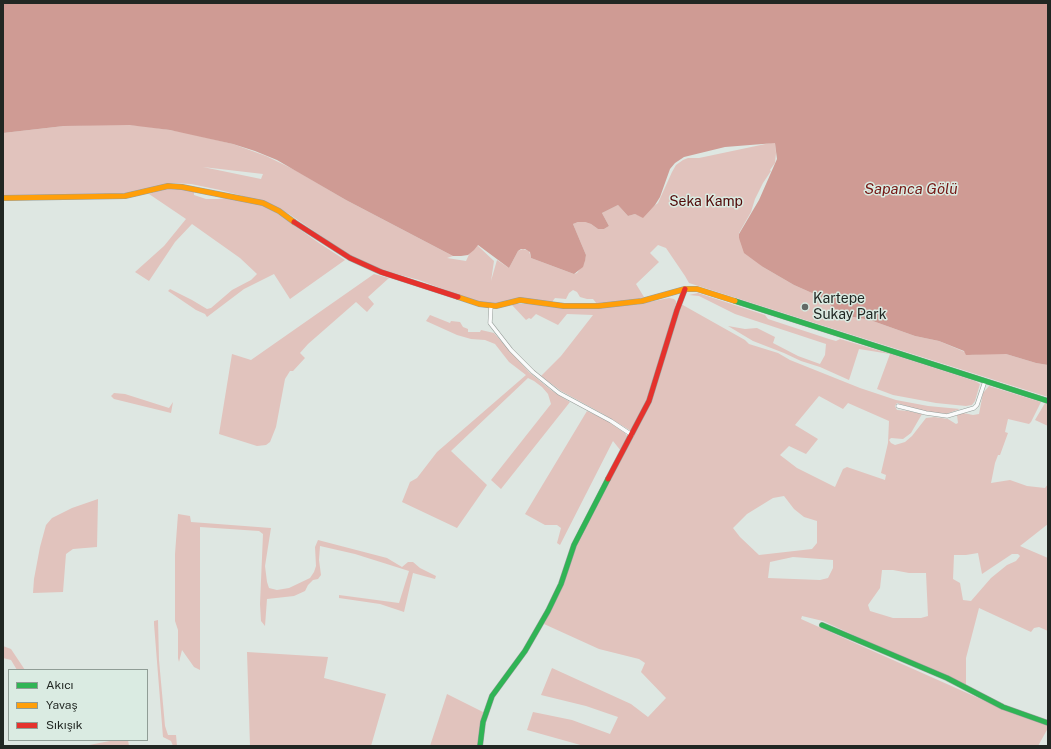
<!DOCTYPE html>
<html>
<head>
<meta charset="utf-8">
<style>
	body { margin:0 }
	#map { position:relative; width:1051px; height:749px; overflow:hidden; background:#dee7e2; font-family:"Public Sans",sans-serif }
	canvas { display:block }
	.frame { position:absolute; inset:0; border:4px solid #212723; pointer-events:none }
	.legend { position:absolute; left:8px; top:669px; width:140px; height:72px; box-sizing:border-box; background:#daebe2; border:1px solid #909d96; margin:0; padding:5px 7px; list-style:none; font-size:12px; color:#212723 }
	.legend li { display:flex; align-items:center; gap:8px; height:20px }
	.legend b { width:20px; border:1px solid #909d96 }
</style>
</head>
<body>
<div id="map">
<canvas width="1051" height="749"></canvas>
<div class="frame"></div>
<ul class="legend">
<li><b style="height:5px;background:#30b455"></b>Akıcı</li>
<li><b style="height:5px;background:#ff9f0a"></b>Yavaş</li>
<li><b style="height:5px;background:#e5322d"></b>Sıkışık</li>
</ul>
</div>
<script>
const context = document.querySelector('canvas').getContext('2d');
context.lineJoin = 'round';
function fillPath(path, color) {
  context.fillStyle = color;
  context.fill(path, 'evenodd');
}
function toPath(rows) {
  const path = new Path2D();
  for (const r of rows) {
    path.moveTo(r[0], r[1]);
    for (let i = 2; i < r.length; i += 2) path.lineTo(r[i], r[i + 1]);
  }
  return path;
}
function strokePath(path, color, width, dash) {
  context.strokeStyle = color;
  context.lineWidth = width;
  context.lineCap = dash ? 'butt' : 'round';
  context.setLineDash(dash || []);
  context.stroke(path);
}
function write(font, color, halo, rows, align = 'center') {
  context.font = font + ' "Public Sans",sans-serif';
  context.lineWidth = 3;
  context.setLineDash([]);
  context.textBaseline = 'middle';
  context.strokeStyle = halo;
  context.fillStyle = color;
  for (const [text, x, y, turn = 0] of rows) {
    context.save();
    context.translate(x, y);
    context.rotate((+turn || 0) * Math.PI / 180);
    context.textAlign = isNaN(turn) ? turn : align;
    if (halo) context.strokeText(text, 0, 0);
    context.fillText(text, 0, 0);
    context.restore();
  }
}
fillPath(toPath([
	[114,124,143,126,183,132,233,144,266,156,295,170,346,200,453,256,447,258,466,261,473,246,477,245,494,261,491,281,497,260,509,268,518,251,523,249,529,251,531,258,574,274,577,273,584,264,586,255,573,224,578,222,585,222,591,224,598,229,604,229,609,226,602,213,618,205,628,216,635,214,641,216,658,203,672,172,676,165,683,160,688,158,699,158,775,142,776,153,775,163,770,170,771,171,763,183,755,199,751,212,739,233,739,238,763,267,794,285,821,297,842,315,870,320,915,336,939,341,972,355,980,354,1006,354,1036,363,1048,365,1048,397,689,283,685,276,666,248,658,245,650,253,659,262,636,284,644,297,638,299,597,304,593,299,587,299,580,297,577,292,573,290,569,293,566,299,555,298,552,302,517,298,496,304,487,304,474,301,419,280,389,272,367,264,346,253,289,214,269,203,220,190,191,184,172,183,161,185,146,190,123,194,3,196,3,133,64,126],
	[203,167,263,174,261,179],
	[166,188,177,188,194,192,194,195,206,199,218,199,227,198,262,205,275,212,319,243,345,260,290,299,274,274,244,289,207,317,205,314,196,310,168,291,170,289,192,300,207,309,211,308,232,290,251,280,257,274,240,258,192,224,175,242,149,281,135,272,164,246,186,219,149,194],
	[374,274,389,278,368,297,374,304,367,312,356,302,308,344,300,353,305,358,293,371,290,371,285,379,276,427,270,442,266,445,257,446,219,434,232,354,251,360],
	[698,293,765,315,768,319,829,339,836,341,840,339,891,354,975,381,980,384,975,401,972,405,966,406,936,403,893,395,877,389,890,354,859,349,849,380,820,367,801,361,784,353,753,341,728,326,745,329,757,328,775,337,773,343,798,356,820,364,825,355,826,344,735,314,699,296,689,295],
	[669,298,674,299,676,301,676,304,647,401,631,431,603,414,561,391,541,376,561,356,593,315,567,314,558,325,536,314,531,319,529,318,526,320,511,304,531,304,559,308,598,308,639,304],
	[681,304,745,340,749,344,778,353,790,360,860,388,896,400,928,406,960,409,946,414,936,413,923,411,897,403,895,406,897,410,908,411,922,414,911,433,903,439,891,438,889,440,891,443,895,445,905,442,912,436,926,418,934,417,948,419,956,424,958,423,957,415,963,413,973,415,979,414,983,393,989,386,1041,402,1031,422,1029,424,1008,419,1005,432,1008,433,1000,455,998,455,995,463,991,483,1010,480,1027,486,1045,488,1048,484,1048,524,1020,546,1048,558,1048,631,1039,627,1034,628,1031,632,979,608,966,658,966,687,823,621,802,616,801,619,1012,713,1048,725,1048,728,1038,746,584,746,527,730,533,712,572,720,610,734,618,717,586,706,541,695,552,668,631,704,648,717,666,698,641,672,645,663,639,659,599,649,544,624,561,590,577,544,648,408,657,384],
	[819,396,843,409,848,403,889,421,888,443,881,473,886,475,885,480,847,467,843,469,835,487,797,468,780,455,789,446,806,454,818,439,795,425],
	[784,496,794,509,804,517,817,521,817,543,812,549,759,555,740,537,733,528,747,514,773,498],
	[978,553,982,574,1012,554,1018,554,1020,556,1016,561,1007,565,991,578,971,601,963,600,960,583,953,579,954,555,966,555],
	[793,557,833,560,833,568,828,578,820,580,768,578,770,562],
	[882,570,893,570,909,573,926,573,928,616,921,618,893,618,870,611,868,605,880,588],
	[430,315,450,323,451,321,460,322,463,327,468,329,468,332,480,332,481,330,494,333,529,372,551,390,570,402,501,489,491,480,551,404,548,394,542,387,534,381,528,378,451,451,487,485,457,528,402,502,410,482,417,478,437,452,526,375,509,362,495,344,485,340,471,339,457,335,426,321],
	[114,393,125,394,169,408,173,402,171,413,114,399,111,396],
	[1045,403,1048,404,1048,426,1035,420],
	[587,411,605,419,625,433,627,436,627,440,621,451,613,441,560,545,557,543,561,528,557,525,545,525,525,514],
	[98,499,97,547,73,549,66,554,63,592,33,593,34,579,40,547,46,525,52,518,72,508],
	[178,514,190,516,191,522,271,528,265,566,267,582,269,588,277,590,289,588,310,578,314,572,316,566,315,547,318,540,387,558,402,567,408,562,413,562,420,568,436,576,435,579,413,573,404,612,380,604,339,598,339,595,399,603,409,571,355,554,320,546,319,560,321,575,318,579,313,580,308,585,305,591,294,596,267,599,265,626,261,621,260,604,263,534,259,531,200,527,200,670,194,667,182,650,179,662,178,658,178,630,175,621,175,554],
	[158,620,159,660,165,726,168,735,176,735,177,746,173,746,171,741,163,737,154,624,154,621],
	[3,646,11,649,25,670,17,670,11,660,3,658],
	[247,652,328,657,324,678,386,694,371,746,250,746],
	[447,694,483,712,478,746,430,746],
	[115,740,128,740,129,746,84,746]
]), '#e1c3bd');
fillPath(toPath([
	[3,3,1048,3,1048,365,1036,363,1006,354,966,355,964,351,939,341,915,336,870,320,842,315,821,297,794,285,763,267,744,253,739,238,739,234,759,200,777,159,775,143,725,147,684,157,675,163,670,169,660,197,655,205,643,218,635,214,628,216,618,205,602,213,609,226,604,229,598,229,591,224,585,222,578,222,573,224,586,255,585,261,583,267,574,274,531,258,530,252,525,249,521,249,518,251,509,268,478,245,474,250,468,255,461,256,453,256,346,200,277,160,255,151,233,144,170,130,129,125,64,126,3,133]
]), '#cf9b94');
const street = toPath([
	[491,306,490,323,511,350,533,372,559,393,611,421,632,435],
	[898,406,926,413,947,416,974,408,977,405,985,381]
]);
const fast = toPath([
	[735,301,1048,401],
	[822,625,947,678,1003,707,1048,723],
	[480,746,483,722,492,696,525,651,548,611,561,584,574,545,608,479]
]);
const slow = toPath([
	[3,198,125,196,168,186,182,187,263,203,279,211,294,222],
	[458,297,479,304,496,306,520,300,564,306,598,306,642,301,685,289,697,289,735,301]
]);
const jam = toPath([
	[294,222,350,258,381,272,458,297],
	[608,479,649,401,677,310,685,289]
]);
strokePath(street, '#979e9a', 4.5);
strokePath(fast, '#979e9a', 6);
strokePath(slow, '#979e9a', 6);
strokePath(jam, '#979e9a', 6);
strokePath(street, '#fafbfb', 3.5);
strokePath(fast, '#30b455', 5);
strokePath(slow, '#ff9f0a', 5);
strokePath(jam, '#e5322d', 5);
for (const [x, y, r, color] of [
	[805,307,4,"#636a66"]
]) {
  const dot = new Path2D();
  dot.arc(x, y, r, 0, 2 * Math.PI);
  context.fillStyle = color;
  context.fill(dot);
  strokePath(dot, '#daebe2', 1.5);
}
write('14px', '#510a09', '#daebe2', [
	["Seka Kamp",706,202]
]);
write('14px', '#212723', '#daebe2', [
	["Kartepe",813,299],
	["Sukay Park",813,315]
], 'left');
write('italic 15px', '#751815', '#daebe2', [
	["Sapanca Gölü",911,189]
]);
</script>
</body>
</html>
